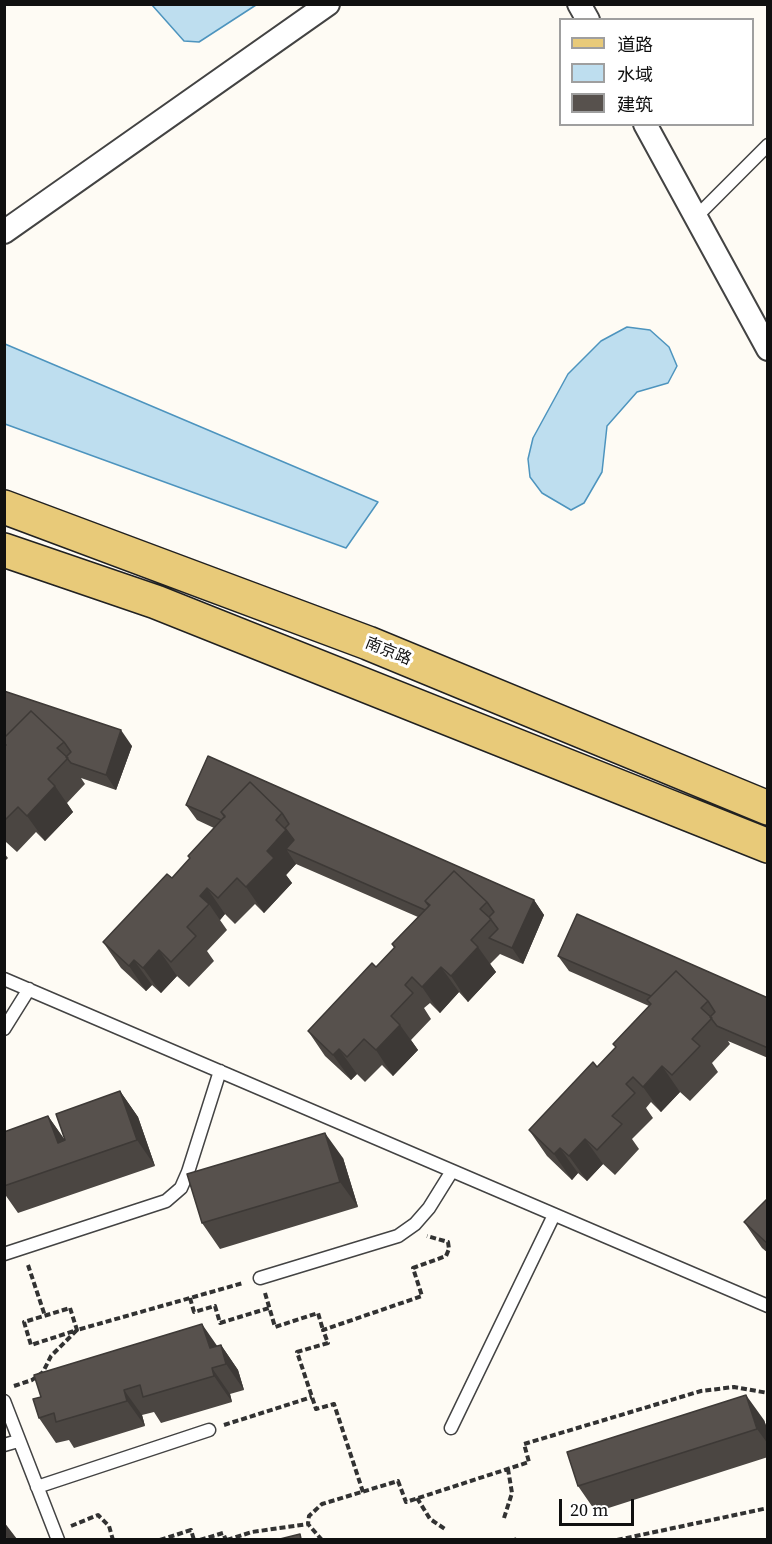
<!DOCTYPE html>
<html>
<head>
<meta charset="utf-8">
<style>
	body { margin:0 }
	#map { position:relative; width:772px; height:1544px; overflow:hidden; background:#fefbf4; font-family:"Source Serif 4","Noto Sans SC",serif }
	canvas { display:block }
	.frame { position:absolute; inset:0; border:6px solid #101010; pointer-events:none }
	.legend { position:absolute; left:559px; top:18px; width:195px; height:108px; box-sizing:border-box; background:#fff; border:2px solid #9f9f9f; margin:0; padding:8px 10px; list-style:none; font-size:18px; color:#101010 }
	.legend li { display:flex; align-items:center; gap:12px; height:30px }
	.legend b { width:30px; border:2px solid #9f9f9f }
	.scale { position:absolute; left:559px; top:1499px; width:75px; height:27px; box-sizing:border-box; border:3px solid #101010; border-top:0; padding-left:8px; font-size:18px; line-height:21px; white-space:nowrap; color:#101010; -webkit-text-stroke:4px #fff; paint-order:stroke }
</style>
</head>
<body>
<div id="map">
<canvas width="772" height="1544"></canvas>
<div class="frame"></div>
<ul class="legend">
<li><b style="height:8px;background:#e8ca79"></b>道路</li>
<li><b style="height:16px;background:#bedeef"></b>水域</li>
<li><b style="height:16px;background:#57514d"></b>建筑</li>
</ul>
<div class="scale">20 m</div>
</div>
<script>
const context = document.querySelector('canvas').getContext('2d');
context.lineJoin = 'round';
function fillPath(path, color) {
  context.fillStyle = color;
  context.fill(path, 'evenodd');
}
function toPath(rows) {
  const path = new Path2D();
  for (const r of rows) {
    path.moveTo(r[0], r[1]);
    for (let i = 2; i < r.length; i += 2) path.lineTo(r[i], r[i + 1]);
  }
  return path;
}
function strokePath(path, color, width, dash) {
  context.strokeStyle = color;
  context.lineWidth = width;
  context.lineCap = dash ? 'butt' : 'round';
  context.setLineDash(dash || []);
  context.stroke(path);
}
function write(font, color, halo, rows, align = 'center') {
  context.font = font + ' "Source Serif 4","Noto Sans SC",serif';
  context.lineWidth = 6;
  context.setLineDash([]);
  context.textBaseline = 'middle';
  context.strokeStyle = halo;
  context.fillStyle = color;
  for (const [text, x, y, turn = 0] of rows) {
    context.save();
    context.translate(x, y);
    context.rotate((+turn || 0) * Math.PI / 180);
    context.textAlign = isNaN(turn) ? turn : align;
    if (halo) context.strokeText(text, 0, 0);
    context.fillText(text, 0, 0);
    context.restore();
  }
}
const water = toPath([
	[152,5,256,5,199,42,184,41,152,5],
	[627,327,650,330,669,347,677,366,668,383,637,392,607,426,602,472,584,503,571,510,542,493,530,477,528,459,533,438,568,374,601,341,627,327],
	[5,344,378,502,346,548,5,424,5,344]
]);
fillPath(water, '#bedeef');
strokePath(water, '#4d94be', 1.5);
const service = toPath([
	[696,217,768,145],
	[4,979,768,1306],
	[4,1029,29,989],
	[4,1254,166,1201,181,1188,188,1172,220,1071],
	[260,1278,398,1236,415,1224,429,1208,452,1171],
	[4,1401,58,1540],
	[451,1428,554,1215],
	[4,1445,18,1441],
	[37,1487,209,1430]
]);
const minor = toPath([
	[579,4,588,20],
	[645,124,768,349],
	[4,232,328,4]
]);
const primary = toPath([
	[4,507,368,643,768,808],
	[4,550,156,602,768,846]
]);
strokePath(service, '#434343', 15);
strokePath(minor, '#434343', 26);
strokePath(primary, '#212121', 36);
strokePath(toPath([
	[28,1265,45,1316],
	[265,1293,275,1327,318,1313,323,1330],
	[190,1298,194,1312,215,1306,220,1323,269,1308],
	[70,1308,77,1330,31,1345,24,1322,70,1308],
	[14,1386,32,1380,43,1372,51,1356,77,1330,243,1283],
	[224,1425,312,1397],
	[363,1492,334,1404,316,1409,297,1352,328,1343,323,1330,422,1296,413,1268,446,1256,449,1249,448,1242,427,1236],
	[417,1498,430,1519,445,1529],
	[504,1518,512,1493,508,1469],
	[71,1526,98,1515,109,1526,113,1540],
	[514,1539,516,1540],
	[160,1540,191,1530,194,1540],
	[200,1540,223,1533,226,1540],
	[227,1540,252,1532,308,1524],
	[322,1540,308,1524,309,1516,322,1504,398,1481,406,1502,529,1462,524,1444,701,1391,734,1387,768,1393],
	[374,1540,380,1540],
	[617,1540,768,1508]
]), '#323232', 4, [6, 3]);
strokePath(service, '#fff', 12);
strokePath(minor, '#fff', 22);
strokePath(primary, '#e8ca79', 33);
fillPath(toPath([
	[4,691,132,746,116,790,81,778,85,784,67,803,73,812,45,841,36,832,17,852,6,842,4,844],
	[208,756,534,900,544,915,523,964,500,954,490,964,496,972,468,1002,459,992,440,1013,430,1003,424,1008,431,1019,411,1040,418,1050,393,1076,382,1065,365,1082,357,1074,351,1080,325,1056,308,1031,376,967,394,948,392,944,418,917,296,864,286,875,292,883,264,913,255,904,235,924,225,914,220,920,227,930,207,951,214,961,189,987,177,976,161,993,152,985,146,991,121,968,103,942,172,878,190,859,188,856,214,828,197,820,186,805],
	[4,853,8,858,4,862],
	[558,956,768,998,768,1058,728,1041,730,1044,712,1063,718,1072,690,1101,680,1092,661,1112,651,1102,646,1108,653,1118,632,1139,639,1149,615,1175,603,1164,587,1181,578,1173,572,1180,547,1156,529,1130,597,1067,616,1047,613,1044,649,1006,569,971],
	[120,1091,138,1117,155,1166,18,1213,4,1193,4,1132,48,1116,65,1140],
	[343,1158,358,1207,220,1249,202,1223],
	[768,1198,768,1253,762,1248,744,1222],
	[221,1345,238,1370,244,1390,230,1394,232,1402,161,1423,154,1412,142,1415,145,1426,74,1448,69,1440,56,1443,39,1418],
	[764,1420,768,1431,768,1457,596,1512,578,1486]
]), '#4b4642');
fillPath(toPath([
	[121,730,132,746,116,790,106,775],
	[55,786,73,812,45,841,27,816],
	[286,830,304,855,286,849,296,864,286,875,292,883,264,913,246,887,267,851],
	[207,888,225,914,220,920,209,904,200,896],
	[534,900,544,915,523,964,512,948],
	[478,947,496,972,468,1002,451,976],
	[159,950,177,976,161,993,143,968],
	[134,960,152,985,146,991,129,966],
	[441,967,459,992,440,1013,422,987],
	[400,1025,418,1050,393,1076,376,1050],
	[339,1049,357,1074,351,1080,333,1055],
	[662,1066,680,1092,661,1112,643,1087],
	[120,1091,138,1117,155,1166,137,1140],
	[48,1116,66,1142,58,1143],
	[325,1133,343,1158,358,1207,340,1182],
	[585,1139,603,1164,587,1181,569,1156],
	[560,1148,578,1173,572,1180,554,1154],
	[202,1324,220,1350,210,1348],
	[221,1345,238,1370,244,1390,226,1364],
	[212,1368,230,1394,232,1402,214,1376],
	[124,1390,142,1415,145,1426,127,1401],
	[746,1395,764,1420,768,1431,768,1444,757,1429],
	[4,1522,17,1539,8,1539,4,1531]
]), '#3d3936');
const building = toPath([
	[4,691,121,730,106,775,71,763,66,757,71,752,64,742,31,711,4,738,4,691],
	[31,711,64,742,57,748,68,758,48,779,55,786,27,816,18,807,4,821,4,747,6,745,4,743,4,738,31,711],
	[208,756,534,900,512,948,489,938,498,929,489,917,494,912,487,902,454,871,425,901,429,906,425,910,286,849,294,840,285,828,289,824,282,813,250,782,221,812,225,817,221,820,186,805,208,756],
	[250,782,282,813,276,820,286,830,267,851,274,858,246,887,237,878,218,898,207,888,200,896,209,904,187,927,196,936,171,962,159,950,143,968,134,960,129,966,103,942,167,874,172,878,190,858,188,856,225,816,221,812,250,782],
	[454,871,487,902,480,909,491,919,471,940,478,947,451,976,441,967,422,987,412,977,405,985,413,993,391,1016,400,1025,376,1050,364,1039,347,1057,339,1049,333,1055,308,1031,372,963,376,967,395,947,392,944,430,905,425,901,454,871],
	[577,914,768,998,768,1048,717,1026,710,1017,715,1012,708,1001,676,971,651,996,558,956,577,914],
	[676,971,708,1001,701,1008,712,1018,692,1039,700,1046,672,1075,662,1066,643,1087,633,1077,626,1084,635,1093,612,1116,622,1124,597,1150,585,1139,569,1156,560,1148,554,1154,529,1130,593,1062,597,1067,616,1047,613,1044,651,1004,647,1000,676,971],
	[120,1091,137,1140,4,1186,4,1132,48,1116,58,1143,65,1140,56,1114,120,1091],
	[325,1133,340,1182,202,1223,187,1174,325,1133],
	[768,1198,768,1244,744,1222,768,1198],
	[202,1324,210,1348,221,1345,226,1364,212,1368,214,1376,143,1397,140,1385,124,1390,127,1401,56,1422,54,1413,39,1418,33,1399,41,1397,34,1375,202,1324],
	[746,1395,757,1429,578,1486,567,1452,746,1395],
	[4,1531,8,1539,4,1539,4,1531],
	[300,1534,301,1539,280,1539,300,1534]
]);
fillPath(building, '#57514d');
strokePath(building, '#3d3936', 1.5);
write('16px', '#101010', '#fff', [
	["南京路",388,652,22]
]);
</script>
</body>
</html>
